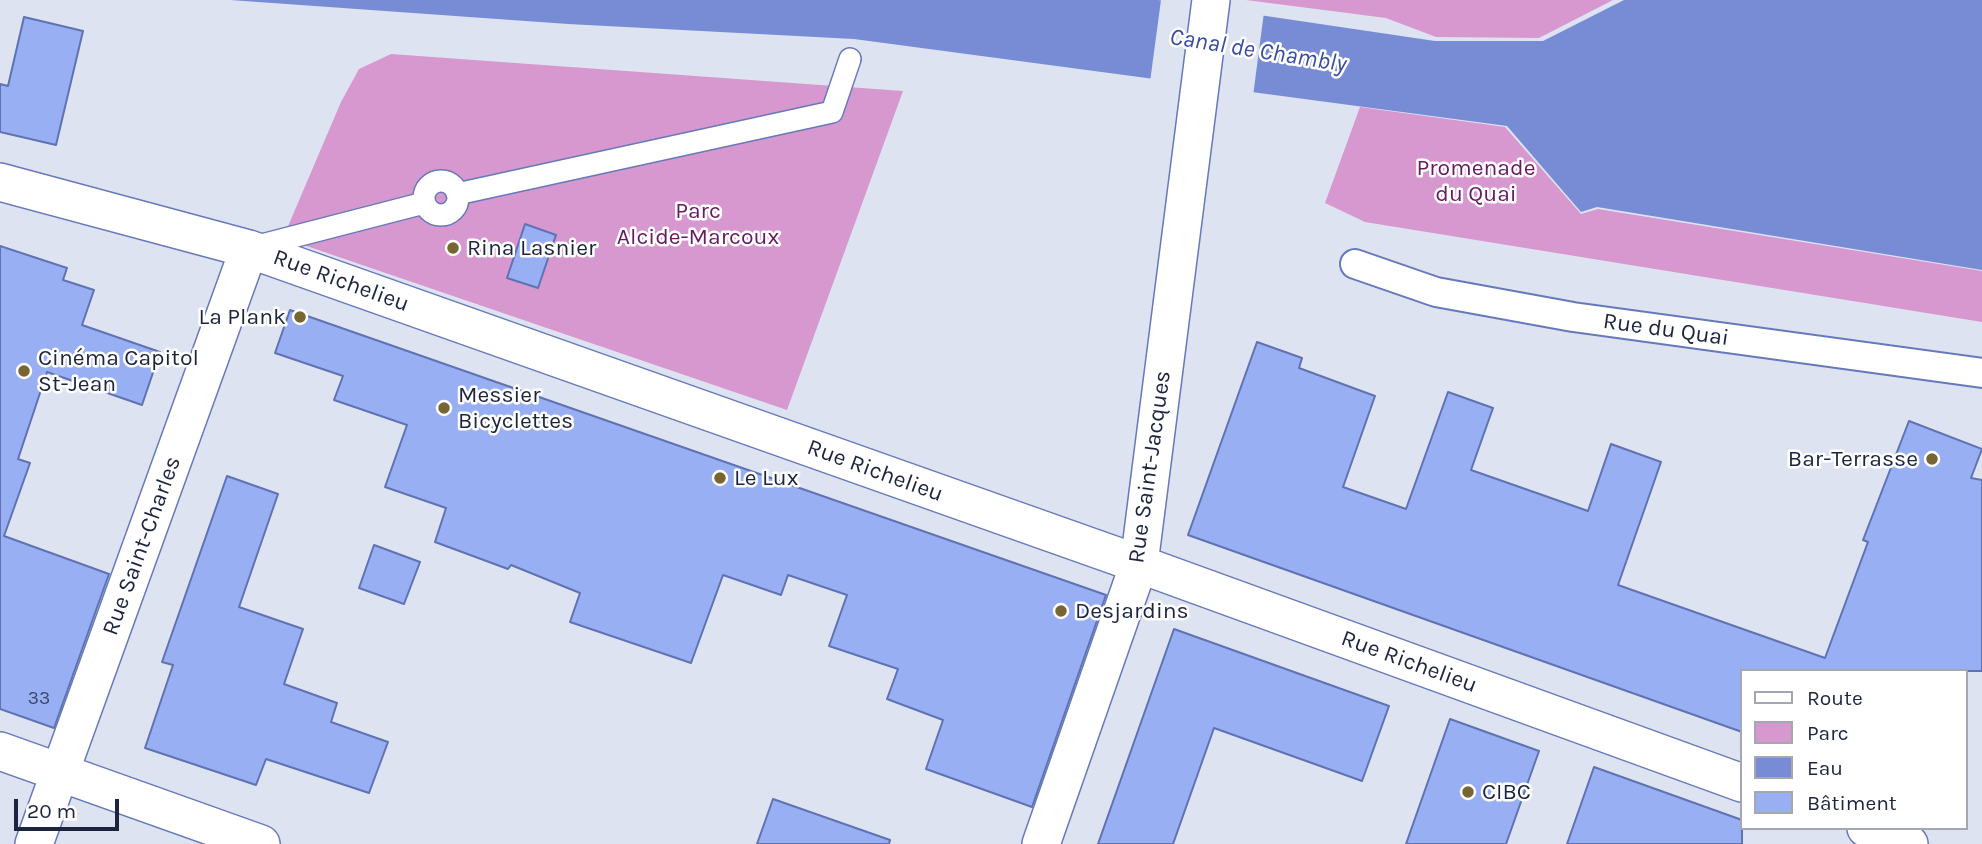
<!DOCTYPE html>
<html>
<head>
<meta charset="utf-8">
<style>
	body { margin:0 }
	#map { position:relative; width:1982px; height:844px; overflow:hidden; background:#dee3f1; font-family:Karla,sans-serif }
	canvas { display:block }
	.legend { position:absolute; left:1740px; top:669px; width:228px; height:161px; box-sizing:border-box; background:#fff; border:2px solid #a4a7b2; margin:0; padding:9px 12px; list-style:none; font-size:21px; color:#1c243e }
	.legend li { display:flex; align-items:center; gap:14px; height:35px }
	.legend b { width:35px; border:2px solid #a4a7b2 }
	.scale { position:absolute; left:14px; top:799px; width:105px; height:32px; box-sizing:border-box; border:4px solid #1c243e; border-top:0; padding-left:9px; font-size:21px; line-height:24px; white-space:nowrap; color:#1c243e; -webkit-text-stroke:5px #fff; paint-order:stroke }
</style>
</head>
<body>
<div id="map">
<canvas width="1982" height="844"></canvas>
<ul class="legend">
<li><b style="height:9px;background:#fff"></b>Route</li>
<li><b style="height:19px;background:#d698cf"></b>Parc</li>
<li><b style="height:19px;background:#778cd4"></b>Eau</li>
<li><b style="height:19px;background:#99aff4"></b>Bâtiment</li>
</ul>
<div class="scale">20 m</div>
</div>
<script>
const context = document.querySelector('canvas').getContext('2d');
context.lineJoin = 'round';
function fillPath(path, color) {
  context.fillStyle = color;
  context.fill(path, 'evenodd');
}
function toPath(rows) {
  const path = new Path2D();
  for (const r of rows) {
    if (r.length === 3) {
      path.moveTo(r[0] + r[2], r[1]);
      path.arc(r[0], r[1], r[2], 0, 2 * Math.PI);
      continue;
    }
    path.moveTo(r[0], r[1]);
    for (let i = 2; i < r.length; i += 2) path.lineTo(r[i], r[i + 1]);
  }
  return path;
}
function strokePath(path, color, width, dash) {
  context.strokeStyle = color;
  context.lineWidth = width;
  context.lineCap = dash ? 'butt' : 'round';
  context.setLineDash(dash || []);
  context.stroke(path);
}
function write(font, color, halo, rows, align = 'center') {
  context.font = font + ' Karla,sans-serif';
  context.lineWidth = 5;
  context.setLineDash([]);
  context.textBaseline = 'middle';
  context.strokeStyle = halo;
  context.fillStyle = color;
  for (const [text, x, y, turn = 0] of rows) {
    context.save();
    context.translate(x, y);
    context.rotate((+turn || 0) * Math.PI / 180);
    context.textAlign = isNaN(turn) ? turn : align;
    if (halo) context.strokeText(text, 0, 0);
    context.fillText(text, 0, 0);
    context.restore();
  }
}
fillPath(toPath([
	[1246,0,1613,0,1539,38,1436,37,1386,18],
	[391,54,903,91,787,410,283,238,341,102,359,69],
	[1360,107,1505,127,1581,214,1598,209,1982,271,1982,322,1365,222,1325,203]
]), '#d698cf');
fillPath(toPath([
	[230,0,1158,0,1435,41,1543,41,1624,0,1982,0,1982,270,1597,207,1581,212,1507,126,854,39,568,24]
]), '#778cd4');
fillPath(toPath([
	[1161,0,1182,0,1264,12,1253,96,1150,82]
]), '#dee3f1');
const building = toPath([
	[24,17,83,31,56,145,0,132,0,84,8,86,24,17],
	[525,224,556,235,538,288,507,278,525,224],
	[0,246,67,268,63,280,94,290,82,325,160,352,142,405,47,372,18,459,30,463,4,536,109,574,54,728,0,709,0,246],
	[290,310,1106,595,1032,807,926,769,943,720,887,699,898,669,829,646,847,595,788,575,781,595,723,575,691,663,570,622,580,593,511,565,508,569,435,542,446,508,385,487,407,425,334,400,343,376,275,353,290,310],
	[1257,342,1302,358,1299,368,1375,396,1343,487,1406,509,1448,392,1493,408,1471,470,1588,511,1611,444,1661,462,1618,585,1825,658,1868,542,1863,540,1909,421,1982,449,1971,478,1982,480,1982,671,1742,671,1742,732,1188,535,1257,342],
	[227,476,278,494,239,607,303,629,284,684,337,703,331,722,388,742,369,793,266,759,256,785,145,748,173,665,162,662,227,476],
	[374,545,420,562,404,604,359,588,374,545],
	[1174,629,1389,706,1362,781,1214,728,1173,844,1098,844,1174,629],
	[1450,719,1539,751,1506,844,1406,844,1450,719],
	[1594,767,1742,820,1742,844,1567,844,1594,767],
	[773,799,890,840,889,844,757,844,773,799]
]);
fillPath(building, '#99aff4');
strokePath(building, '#5f72b2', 2);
const pedestrian = toPath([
	[441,198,17],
	[457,194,832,112,850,59],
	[250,248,424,203]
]);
const minor = toPath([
	[1355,264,1436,292,1573,317,1982,373]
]);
const tertiary = toPath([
	[0,182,249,249,1139,564,1742,783],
	[0,751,261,844],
	[1866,828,1909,844],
	[34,844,249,249],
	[1041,844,1139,564,1211,0]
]);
strokePath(pedestrian, '#6679ba', 24);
strokePath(minor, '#6679ba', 32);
strokePath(tertiary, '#6679ba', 40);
strokePath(pedestrian, '#fff', 21);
strokePath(minor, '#fff', 28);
strokePath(tertiary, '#fff', 37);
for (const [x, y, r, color] of [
	[453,248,7,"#776534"],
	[300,317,7,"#776534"],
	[24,371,7,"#776534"],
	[444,408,7,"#776534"],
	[1932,459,7,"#776534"],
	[720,478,7,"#776534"],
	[1061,611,7,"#776534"],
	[1468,792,7,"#776534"]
]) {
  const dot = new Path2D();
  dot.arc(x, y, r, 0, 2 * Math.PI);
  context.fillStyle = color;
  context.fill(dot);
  strokePath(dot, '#fff', 2.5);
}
write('19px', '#3b476c', null, [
	["33",39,699]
]);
write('23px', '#671962', '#fff', [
	["Promenade",1476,168],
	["du Quai",1476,194],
	["Parc",698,211],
	["Alcide-Marcoux",698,237]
]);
write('23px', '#1c243e', '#fff', [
	["Rina Lasnier",467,248],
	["La Plank",286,317,"right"],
	["Cinéma Capitol",38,358],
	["St-Jean",38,384],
	["Messier",458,395],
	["Bicyclettes",458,421],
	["Bar-Terrasse",1918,459,"right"],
	["Le Lux",734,478],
	["Desjardins",1075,611],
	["CIBC",1482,792]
], 'left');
write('23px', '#1c243e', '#fff', [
	["Rue Richelieu",341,281,20],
	["Rue du Quai",1666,330,8],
	["Rue Saint-Jacques",1150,467,-82],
	["Rue Richelieu",875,471,20],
	["Rue Saint-Charles",142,546,-70],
	["Rue Richelieu",1409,662,20]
]);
write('italic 24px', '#394ba2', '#fff', [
	["Canal de Chambly",1258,51,9]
]);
</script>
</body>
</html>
